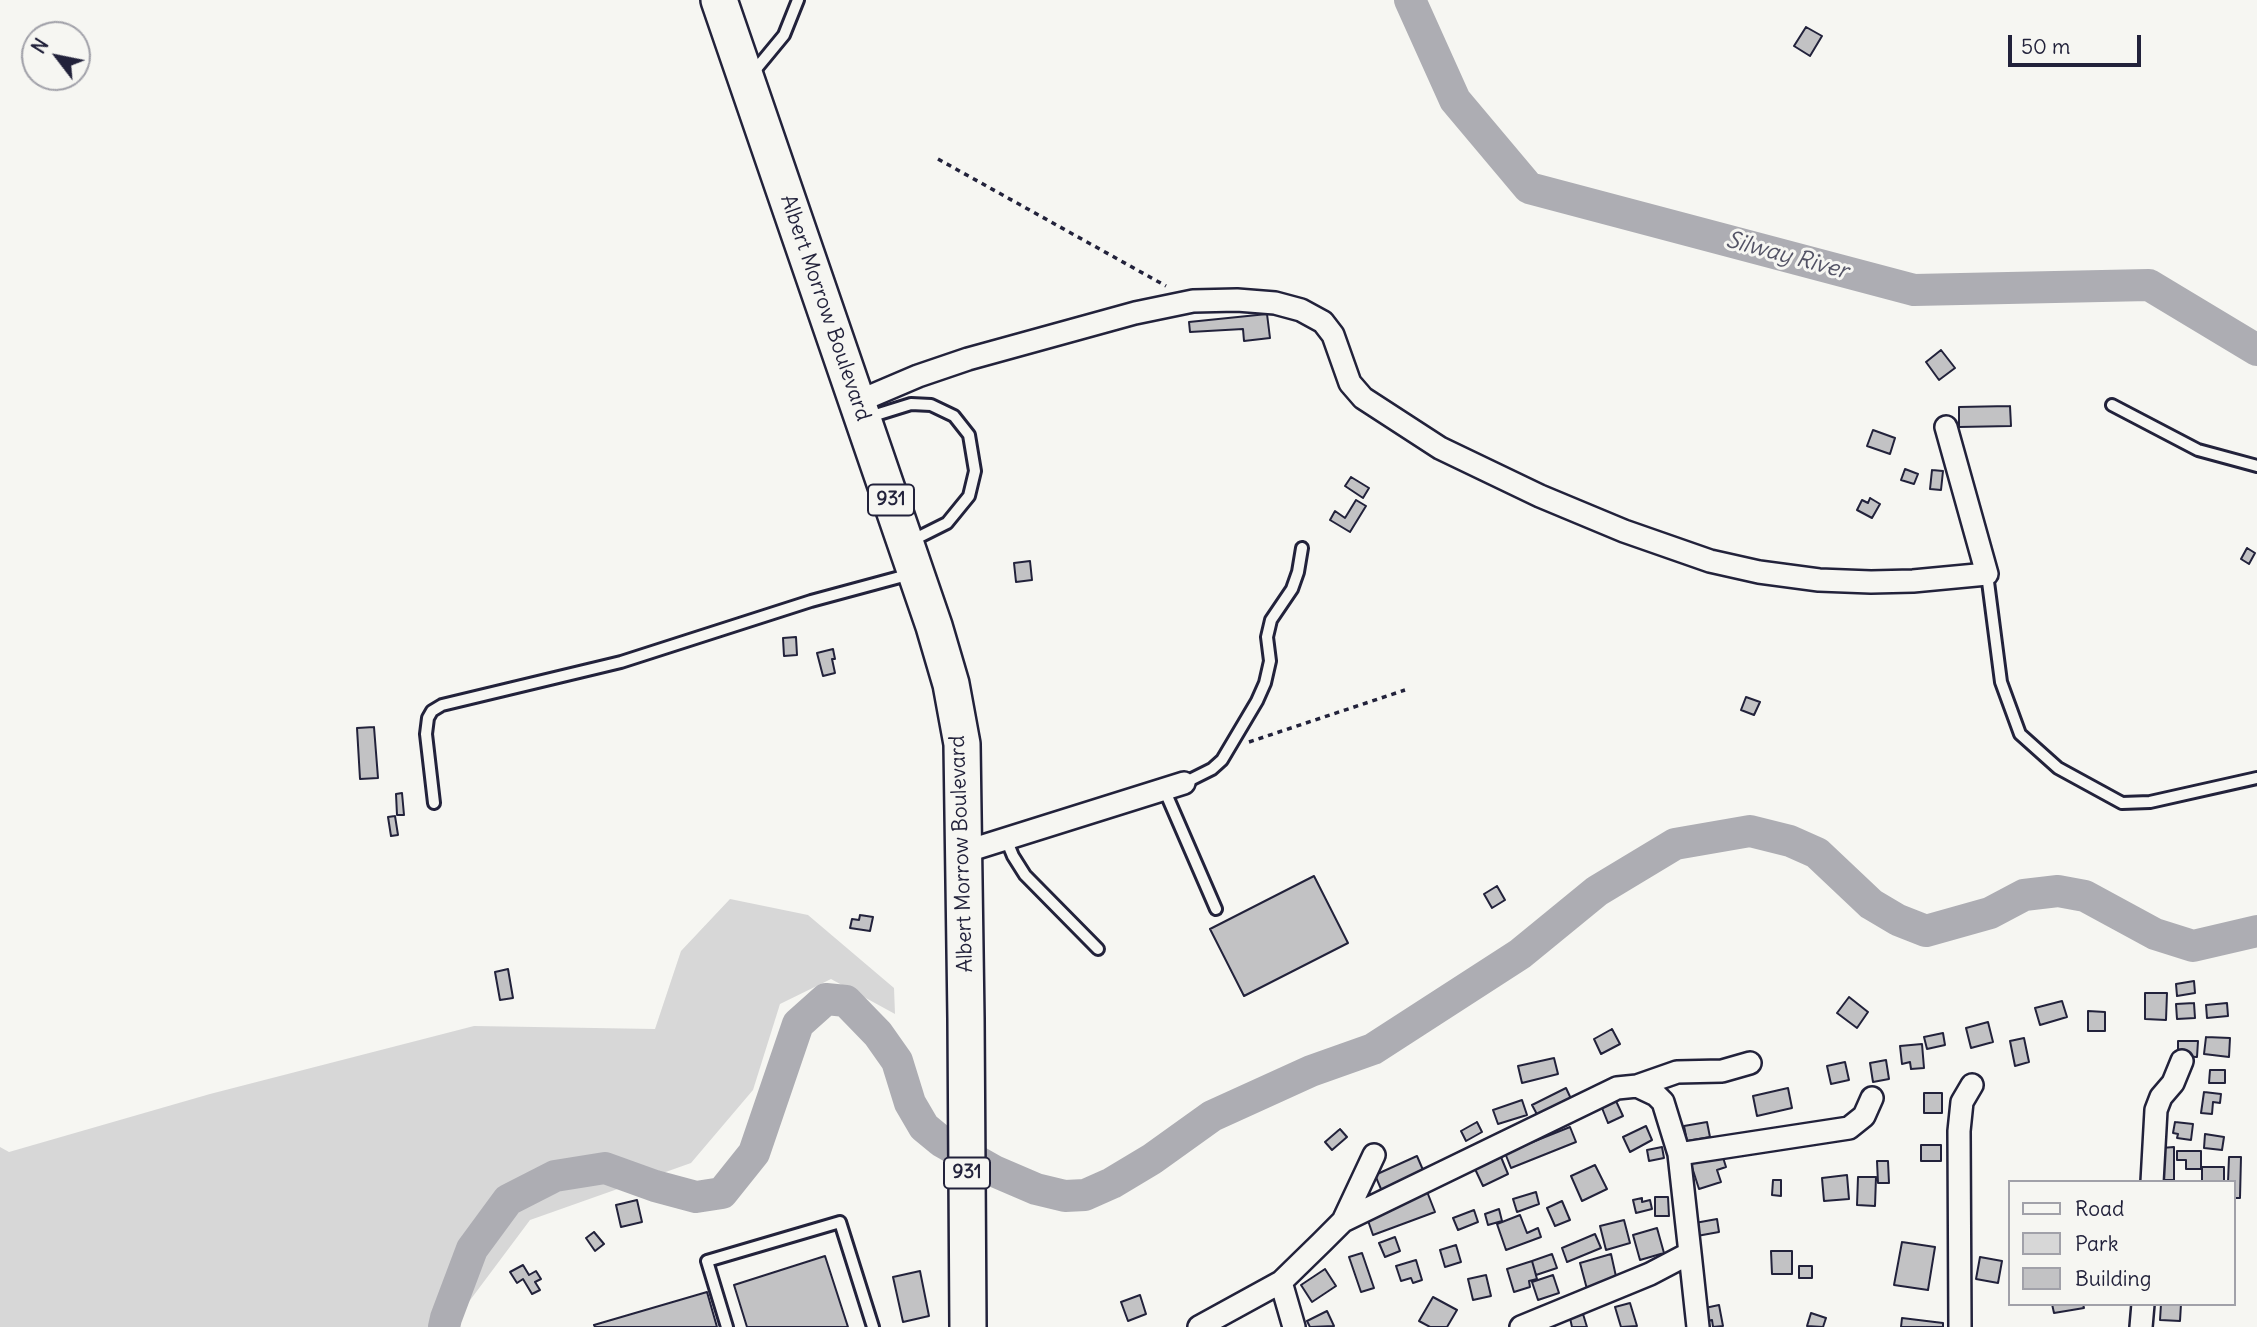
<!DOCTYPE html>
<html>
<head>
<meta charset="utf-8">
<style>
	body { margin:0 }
	#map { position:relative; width:2257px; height:1327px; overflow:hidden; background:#f6f6f2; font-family:Delius,sans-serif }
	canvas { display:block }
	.legend { position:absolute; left:2008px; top:1180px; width:228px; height:126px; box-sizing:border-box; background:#f6f6f2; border:2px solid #a1a1a9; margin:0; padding:9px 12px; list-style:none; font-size:21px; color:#22223b }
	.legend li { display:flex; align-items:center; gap:14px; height:35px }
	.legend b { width:35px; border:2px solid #a1a1a9 }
	.north { position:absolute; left:21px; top:21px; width:70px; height:70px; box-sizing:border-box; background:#f6f6f2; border:2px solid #a1a1a9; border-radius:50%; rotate:302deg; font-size:19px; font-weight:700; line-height:28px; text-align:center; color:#22223b }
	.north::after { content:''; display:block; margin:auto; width:24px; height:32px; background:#22223b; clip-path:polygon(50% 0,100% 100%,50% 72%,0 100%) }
	.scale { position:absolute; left:2008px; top:35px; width:133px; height:32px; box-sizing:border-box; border:4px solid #22223b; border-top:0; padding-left:9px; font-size:21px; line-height:24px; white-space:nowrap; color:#22223b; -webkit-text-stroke:5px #f6f6f2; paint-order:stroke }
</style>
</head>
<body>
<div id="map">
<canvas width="2257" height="1327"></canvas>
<ul class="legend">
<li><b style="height:9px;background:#f6f6f2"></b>Road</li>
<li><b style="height:19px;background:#d7d7d7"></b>Park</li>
<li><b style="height:19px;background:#c2c2c4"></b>Building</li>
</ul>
<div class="north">N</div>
<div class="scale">50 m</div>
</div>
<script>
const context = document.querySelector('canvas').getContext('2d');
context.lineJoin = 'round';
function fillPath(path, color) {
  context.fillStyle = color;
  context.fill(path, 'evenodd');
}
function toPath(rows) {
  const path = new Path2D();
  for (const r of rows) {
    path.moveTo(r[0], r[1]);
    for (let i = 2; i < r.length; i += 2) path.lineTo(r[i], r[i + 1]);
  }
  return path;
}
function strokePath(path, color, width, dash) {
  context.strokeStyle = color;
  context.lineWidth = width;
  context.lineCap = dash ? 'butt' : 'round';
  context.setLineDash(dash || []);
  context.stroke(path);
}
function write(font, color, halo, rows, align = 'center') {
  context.font = font + ' Delius,sans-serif';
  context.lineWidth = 6;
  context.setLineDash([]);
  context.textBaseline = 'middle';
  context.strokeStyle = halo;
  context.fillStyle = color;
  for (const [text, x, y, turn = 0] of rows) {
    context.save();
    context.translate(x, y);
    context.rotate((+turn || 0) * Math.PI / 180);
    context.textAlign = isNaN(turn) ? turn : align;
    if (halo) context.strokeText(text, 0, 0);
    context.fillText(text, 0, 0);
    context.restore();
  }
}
fillPath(toPath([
	[730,899,808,915,894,988,895,1014,831,979,780,1004,753,1090,691,1163,530,1220,450,1327,0,1327,0,1147,9,1152,210,1094,474,1026,655,1029,681,951]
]), '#d7d7d7');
strokePath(toPath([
	[1410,0,1455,100,1529,188,1914,290,2149,285,2257,350],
	[444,1327,446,1318,472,1249,508,1200,555,1176,605,1168,655,1186,696,1197,722,1193,754,1153,798,1024,826,999,846,1001,878,1034,897,1061,910,1103,924,1127,941,1141,994,1171,1036,1189,1065,1196,1085,1195,1112,1183,1152,1159,1212,1116,1311,1071,1373,1049,1520,954,1597,891,1675,844,1750,831,1790,841,1817,853,1871,904,1898,920,1926,931,1990,913,2024,895,2058,891,2085,896,2155,934,2193,946,2257,931]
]), '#adadb3', 32);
const building = toPath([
	[1806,27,1822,36,1810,56,1794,46,1806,27],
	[1267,314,1270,338,1244,341,1243,329,1190,332,1189,322,1267,314],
	[1941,350,1955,368,1939,380,1926,362,1941,350],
	[2010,406,2011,426,1959,427,1959,407,2010,406],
	[1873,430,1895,438,1890,454,1867,446,1873,430],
	[1905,469,1918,474,1914,484,1901,480,1905,469],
	[1932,470,1943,471,1941,490,1930,489,1932,470],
	[1351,477,1369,488,1363,498,1345,486,1351,477],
	[1870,498,1880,504,1872,518,1857,510,1862,500,1868,503,1870,498],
	[1356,500,1366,506,1350,532,1330,520,1335,511,1345,518,1356,500],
	[2247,548,2255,553,2249,564,2241,559,2247,548],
	[1030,561,1032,580,1016,582,1014,563,1030,561],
	[796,637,797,655,784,656,783,638,796,637],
	[833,649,835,659,832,659,835,673,823,676,817,653,833,649],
	[1746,697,1760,702,1754,715,1741,710,1746,697],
	[374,727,378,778,360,779,357,728,374,727],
	[402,793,404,815,397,815,396,794,402,793],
	[395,816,398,835,391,836,388,817,395,816],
	[1314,876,1348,943,1244,996,1210,929,1314,876],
	[1497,886,1505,900,1492,908,1484,894,1497,886],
	[860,915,873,917,870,931,850,928,852,919,859,920,860,915],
	[508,969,513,998,500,1000,495,972,508,969],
	[2194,981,2195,993,2177,996,2176,984,2194,981],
	[2145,993,2167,993,2166,1020,2145,1019,2145,993],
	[1849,997,1868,1012,1857,1028,1837,1013,1849,997],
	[2062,1001,2067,1017,2040,1025,2035,1008,2062,1001],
	[2194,1003,2195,1018,2177,1019,2176,1004,2194,1003],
	[2227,1003,2228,1016,2207,1018,2206,1005,2227,1003],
	[2088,1011,2105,1012,2105,1031,2088,1031,2088,1011],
	[1988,1022,1993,1042,1971,1048,1966,1028,1988,1022],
	[1612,1029,1620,1044,1601,1054,1594,1039,1612,1029],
	[1943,1033,1945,1045,1927,1049,1924,1037,1943,1033],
	[2206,1037,2230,1038,2229,1057,2204,1054,2206,1037],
	[2024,1038,2029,1062,2015,1066,2010,1041,2024,1038],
	[2178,1041,2198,1041,2197,1057,2178,1056,2178,1041],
	[1922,1044,1924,1068,1911,1069,1910,1062,1902,1064,1900,1046,1922,1044],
	[1554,1058,1558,1074,1522,1083,1518,1066,1554,1058],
	[1886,1060,1889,1079,1873,1082,1870,1063,1886,1060],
	[1845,1062,1849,1080,1831,1084,1827,1066,1845,1062],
	[2210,1070,2225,1070,2225,1083,2209,1083,2210,1070],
	[1566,1088,1573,1103,1540,1120,1532,1105,1566,1088],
	[1788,1088,1792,1108,1757,1116,1753,1096,1788,1088],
	[2204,1092,2221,1094,2220,1103,2213,1102,2212,1114,2201,1113,2204,1092],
	[1924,1093,1942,1093,1942,1113,1924,1113,1924,1093],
	[1522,1100,1527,1115,1498,1124,1493,1110,1522,1100],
	[1616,1101,1623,1116,1608,1123,1602,1108,1616,1101],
	[1477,1122,1482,1132,1466,1141,1461,1131,1477,1122],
	[1707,1122,1710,1137,1687,1141,1684,1126,1707,1122],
	[2175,1122,2193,1124,2191,1140,2177,1138,2178,1134,2173,1133,2175,1122],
	[1646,1126,1652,1140,1630,1152,1623,1137,1646,1126],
	[1570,1127,1576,1142,1511,1168,1505,1153,1570,1127],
	[1340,1129,1347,1137,1332,1150,1325,1142,1340,1129],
	[2205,1134,2224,1137,2222,1150,2204,1148,2205,1134],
	[1921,1145,1941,1145,1941,1161,1921,1161,1921,1145],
	[1662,1147,1664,1158,1649,1161,1647,1150,1662,1147],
	[2174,1147,2174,1180,2161,1180,2161,1148,2174,1147],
	[1721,1151,1726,1167,1717,1170,1721,1182,1699,1189,1690,1161,1721,1151],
	[2177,1151,2201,1151,2201,1169,2186,1169,2186,1160,2177,1160,2177,1151],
	[1417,1156,1426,1177,1384,1196,1375,1175,1417,1156],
	[1501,1157,1508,1174,1483,1186,1475,1169,1501,1157],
	[2229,1157,2241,1157,2240,1198,2234,1198,2234,1182,2228,1182,2229,1157],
	[1877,1161,1888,1161,1889,1183,1878,1183,1877,1161],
	[1595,1165,1607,1189,1582,1201,1571,1176,1595,1165],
	[2202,1167,2224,1167,2224,1182,2202,1182,2202,1167],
	[1847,1175,1849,1199,1824,1201,1822,1178,1847,1175],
	[1858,1177,1876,1177,1875,1206,1857,1205,1858,1177],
	[1773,1180,1781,1180,1781,1196,1772,1195,1773,1180],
	[1426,1189,1435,1212,1373,1235,1365,1212,1426,1189],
	[1536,1192,1539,1204,1517,1212,1513,1199,1536,1192],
	[1655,1197,1668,1197,1669,1216,1655,1216,1655,1197],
	[1642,1198,1642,1202,1650,1200,1652,1209,1636,1213,1633,1200,1642,1198],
	[637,1200,642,1222,621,1227,616,1205,637,1200],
	[1562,1201,1570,1220,1555,1226,1547,1208,1562,1201],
	[1499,1209,1502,1221,1488,1225,1485,1214,1499,1209],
	[1474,1210,1478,1222,1458,1230,1453,1218,1474,1210],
	[1520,1215,1527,1233,1538,1228,1541,1237,1506,1250,1497,1224,1520,1215],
	[1717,1219,1719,1232,1697,1236,1695,1223,1717,1219],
	[1624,1220,1630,1243,1606,1250,1600,1226,1624,1220],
	[1657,1228,1664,1253,1640,1260,1633,1235,1657,1228],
	[594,1232,604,1244,595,1251,586,1238,594,1232],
	[1595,1234,1601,1248,1567,1262,1562,1248,1595,1234],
	[1395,1237,1400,1251,1385,1257,1379,1243,1395,1237],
	[1902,1242,1935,1247,1928,1290,1894,1285,1902,1242],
	[1456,1245,1461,1262,1445,1267,1440,1250,1456,1245],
	[1771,1251,1792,1251,1792,1274,1772,1274,1771,1251],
	[1362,1253,1374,1288,1361,1292,1349,1257,1362,1253],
	[1552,1254,1557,1268,1536,1275,1532,1261,1552,1254],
	[1611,1254,1617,1281,1587,1289,1580,1263,1611,1254],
	[825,1256,848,1327,747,1327,734,1285,825,1256],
	[1980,1257,2002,1261,1998,1283,1976,1279,1980,1257],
	[1416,1260,1422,1280,1413,1283,1411,1278,1401,1281,1396,1266,1416,1260],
	[1532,1261,1537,1279,1529,1281,1530,1287,1514,1292,1507,1269,1532,1261],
	[523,1265,529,1275,536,1271,541,1279,535,1282,540,1290,532,1294,523,1279,517,1283,510,1272,523,1265],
	[1799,1266,1812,1266,1812,1278,1799,1278,1799,1266],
	[1325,1269,1336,1286,1312,1302,1301,1285,1325,1269],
	[920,1271,929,1316,903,1322,893,1277,920,1271],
	[1486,1275,1491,1296,1473,1300,1468,1279,1486,1275],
	[1553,1275,1559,1293,1538,1300,1532,1282,1553,1275],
	[707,1292,717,1327,595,1327,594,1325,707,1292],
	[1140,1295,1146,1314,1128,1321,1121,1302,1140,1295],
	[1433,1297,1457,1310,1447,1327,1430,1327,1419,1321,1433,1297],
	[1630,1303,1637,1326,1621,1327,1615,1307,1630,1303],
	[2052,1304,2083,1304,2084,1308,2054,1313,2052,1304],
	[2161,1304,2181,1304,2180,1321,2160,1320,2161,1304],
	[1719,1305,1723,1326,1713,1327,1712,1320,1708,1321,1705,1308,1719,1305],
	[1327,1311,1334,1326,1310,1327,1307,1321,1327,1311],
	[1811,1313,1826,1318,1823,1327,1807,1326,1811,1313],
	[1583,1314,1587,1327,1572,1327,1570,1318,1583,1314],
	[1902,1318,1943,1323,1943,1327,1901,1327,1902,1318]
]);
fillPath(building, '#c2c2c4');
strokePath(building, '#22223b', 2);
const service = toPath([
	[751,75,784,35,798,0],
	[2112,405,2198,450,2257,466],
	[866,418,911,404,931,405,954,416,969,435,975,471,969,496,947,523,911,541],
	[1987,574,2001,682,2020,734,2058,768,2122,803,2150,802,2257,778],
	[1184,783,1212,769,1222,760,1257,701,1265,683,1270,661,1267,637,1271,620,1292,589,1298,572,1302,548],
	[1164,789,1216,909],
	[434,803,426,734,428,718,432,711,442,705,621,662,811,601,911,574],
	[1006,839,1013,856,1025,875,1098,949],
	[727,1327,707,1261,840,1222,873,1327]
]);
const minor = toPath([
	[857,402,918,376,968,359,1135,313,1193,301,1237,300,1275,303,1301,310,1323,322,1333,335,1350,383,1363,398,1440,448,1540,496,1624,531,1710,561,1759,572,1819,580,1871,582,1913,581,1987,574,1946,427],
	[964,852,1184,783],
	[1637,1086,1677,1072,1722,1071,1750,1063],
	[1679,1154,1849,1128,1864,1116,1872,1098],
	[2152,1182,2156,1110,2161,1097,2173,1083,2182,1061],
	[1343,1221,1617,1088,1637,1086,1656,1095,1663,1102,1679,1154,1690,1253,1650,1274,1521,1327],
	[1690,1253,1698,1327],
	[1281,1282,1294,1327],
	[1199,1327,1281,1282,1322,1242,1343,1221,1374,1155],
	[1960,1327,1959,1131,1962,1102,1972,1085],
	[2141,1327,2143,1304]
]);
const trunk = toPath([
	[719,0,934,626,951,684,962,744,966,1019,968,1327]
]);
strokePath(service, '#22223b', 16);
strokePath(minor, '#22223b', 26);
strokePath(trunk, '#22223b', 40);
strokePath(toPath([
	[938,159,1166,286],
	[1249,742,1405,690]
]), '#22223b', 3.5, [5, 5]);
strokePath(service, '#f6f6f2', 10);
strokePath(minor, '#f6f6f2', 21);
strokePath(trunk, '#f6f6f2', 35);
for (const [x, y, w] of [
	[891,500,46],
	[967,1173,46]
]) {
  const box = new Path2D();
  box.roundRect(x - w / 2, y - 15.5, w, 31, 5);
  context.fillStyle = '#f6f6f2';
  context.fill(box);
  strokePath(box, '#22223b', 2);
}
write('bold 19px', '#22223b', null, [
	["931",891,500],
	["931",967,1173]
]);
write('21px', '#22223b', '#f6f6f2', [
	["Albert Morrow Boulevard",825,308,71],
	["Albert Morrow Boulevard",962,854,-92]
]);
write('italic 23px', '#535365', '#f6f6f2', [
	["Silway River",1787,256,15]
]);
</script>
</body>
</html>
